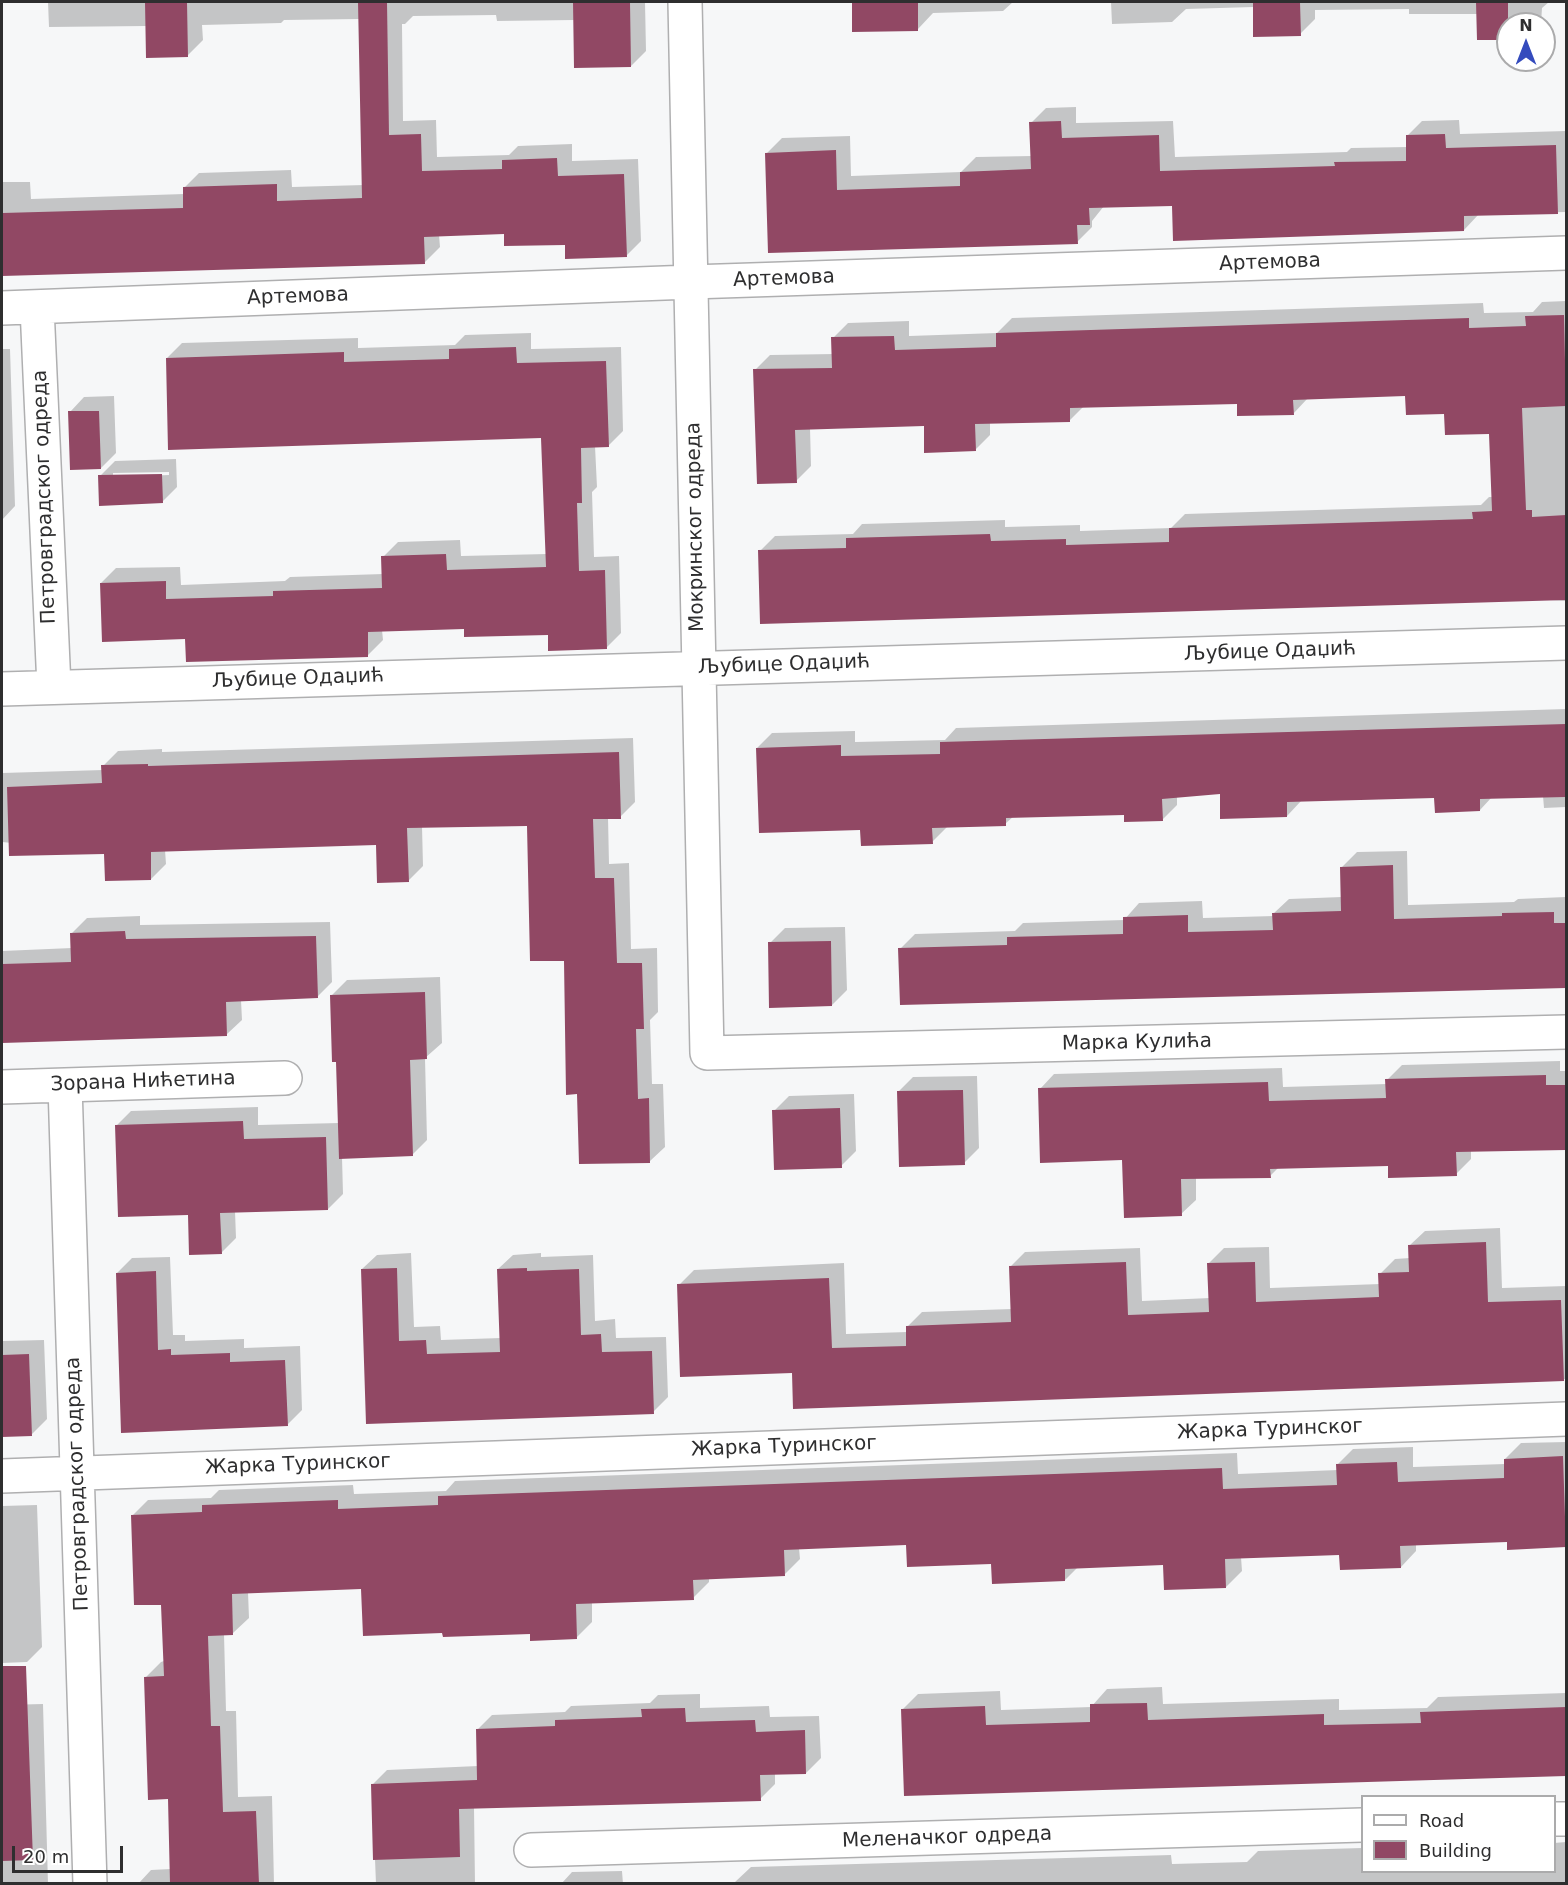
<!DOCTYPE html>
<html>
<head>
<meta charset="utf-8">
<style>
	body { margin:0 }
	#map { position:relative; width:1568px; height:1885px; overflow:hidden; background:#f6f7f8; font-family:"DejaVu Sans",sans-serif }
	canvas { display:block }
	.frame { position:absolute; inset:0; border:3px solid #2e2e2f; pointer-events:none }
	.legend { position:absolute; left:1361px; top:1795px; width:195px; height:78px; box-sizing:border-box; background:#fff; border:2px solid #ababac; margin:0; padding:8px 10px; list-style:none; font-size:18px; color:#2e2e2f }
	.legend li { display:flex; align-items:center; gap:12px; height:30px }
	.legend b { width:30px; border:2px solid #ababac }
	.north { position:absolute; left:1496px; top:12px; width:60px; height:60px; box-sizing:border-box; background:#fff; border:2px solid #ababac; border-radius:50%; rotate:0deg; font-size:16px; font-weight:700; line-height:24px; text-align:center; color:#2e2e2f }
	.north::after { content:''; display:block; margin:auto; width:21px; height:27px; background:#344bbd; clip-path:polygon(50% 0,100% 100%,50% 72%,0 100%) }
	.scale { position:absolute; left:12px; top:1846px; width:111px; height:27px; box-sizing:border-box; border:3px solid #2e2e2f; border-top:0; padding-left:8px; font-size:18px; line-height:21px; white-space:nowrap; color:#2e2e2f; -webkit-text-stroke:4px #fff; paint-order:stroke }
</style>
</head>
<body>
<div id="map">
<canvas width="1568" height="1885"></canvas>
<div class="frame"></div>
<ul class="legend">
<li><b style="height:8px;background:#fff"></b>Road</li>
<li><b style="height:16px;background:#914864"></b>Building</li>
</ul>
<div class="north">N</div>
<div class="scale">20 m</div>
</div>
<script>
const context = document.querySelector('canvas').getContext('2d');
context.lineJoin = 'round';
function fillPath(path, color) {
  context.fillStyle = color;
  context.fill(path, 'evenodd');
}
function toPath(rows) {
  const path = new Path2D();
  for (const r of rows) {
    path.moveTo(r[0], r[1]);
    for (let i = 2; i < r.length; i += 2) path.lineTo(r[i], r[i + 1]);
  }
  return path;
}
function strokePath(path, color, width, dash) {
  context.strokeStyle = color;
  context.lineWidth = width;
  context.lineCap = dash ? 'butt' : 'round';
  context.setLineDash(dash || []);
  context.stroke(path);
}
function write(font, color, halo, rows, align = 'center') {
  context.font = font + ' "DejaVu Sans",sans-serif';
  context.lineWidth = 6;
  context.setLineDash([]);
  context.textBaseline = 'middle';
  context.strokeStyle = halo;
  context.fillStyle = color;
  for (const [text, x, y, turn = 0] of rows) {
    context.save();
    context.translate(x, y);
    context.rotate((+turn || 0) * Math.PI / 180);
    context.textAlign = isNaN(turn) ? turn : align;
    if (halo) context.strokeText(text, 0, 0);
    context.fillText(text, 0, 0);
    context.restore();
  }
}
fillPath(toPath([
	[48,2,645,2,646,51,631,66,575,20,497,21,496,15,413,16,405,24,402,24,403,121,436,120,437,157,509,155,518,146,572,144,572,161,638,159,641,241,626,256,505,233,439,235,440,247,425,262,2,275,2,182,30,182,31,199,184,194,184,188,199,173,291,170,292,187,364,185,360,19,284,20,281,23,202,25,203,40,188,55,147,26,49,27],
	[853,2,1013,2,1003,11,933,13,918,29,854,30],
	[1111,2,1549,2,1542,8,1541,24,1508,24,1478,14,1409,14,1409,9,1315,10,1315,19,1300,34,1254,7,1186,9,1172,22,1112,24],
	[1076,107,1076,123,1173,121,1175,157,1347,152,1351,148,1408,147,1407,136,1422,121,1459,120,1460,134,1566,131,1566,212,1479,214,1464,230,1173,204,1104,206,1092,221,1092,227,1077,242,770,251,767,153,782,138,850,136,851,176,961,172,976,157,1032,156,1031,123,1046,108],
	[1566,301,1566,601,760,551,775,536,853,534,862,524,1005,520,1005,527,1080,525,1080,531,1171,528,1185,514,1481,505,1489,497,1493,497,1491,433,1407,395,1308,398,1293,414,1238,402,1084,406,1070,420,990,422,990,435,975,450,925,424,810,428,811,466,796,481,755,370,770,355,834,354,833,338,848,323,909,321,909,336,997,333,1012,318,1483,303,1484,313,1533,312,1542,302],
	[531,333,531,349,621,347,623,431,608,446,595,446,597,487,592,492,594,557,619,556,621,633,606,648,549,634,465,627,382,630,383,640,368,655,187,637,101,583,116,568,180,567,181,585,285,581,290,577,383,574,383,557,398,542,460,540,461,556,547,554,543,436,167,358,182,343,358,338,358,348,455,345,465,335],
	[2,349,10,349,15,506,2,520],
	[114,396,116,453,101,468,70,412,84,397],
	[176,459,177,487,162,502,100,476,115,461],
	[169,472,169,475,113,477,113,473],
	[1566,709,1566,807,1544,808,1543,796,1492,797,1480,810,1436,797,1302,800,1287,816,1221,793,1177,796,1177,805,1162,820,1125,813,1014,816,1005,824,947,827,932,842,862,829,757,748,772,733,855,731,855,742,945,740,956,728],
	[633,738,635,802,620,817,608,817,609,864,629,863,631,949,657,948,658,1012,650,1020,652,1084,663,1084,665,1147,650,1161,579,1093,566,959,528,825,422,826,423,866,408,881,377,843,165,850,166,864,151,879,106,852,2,842,2,773,103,770,103,766,118,751,162,749,162,752],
	[1407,851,1408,905,1514,902,1518,899,1566,897,1566,986,901,1003,900,949,915,934,1015,931,1023,923,1124,920,1139,903,1202,901,1203,918,1274,916,1274,913,1289,899,1342,897,1342,867,1357,852],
	[140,916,140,925,330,922,332,982,317,997,241,1000,242,1020,227,1034,2,1042,2,951,72,948,72,933,87,918],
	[845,927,847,990,832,1005,770,943,785,928],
	[440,977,442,1043,425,1058,427,1140,412,1155,342,1157,343,1194,328,1209,235,1211,236,1238,221,1253,116,1126,131,1111,258,1107,258,1125,339,1123,337,1060,332,995,347,980],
	[1560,1061,1560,1071,1566,1071,1566,1160,1566,1148,1471,1150,1471,1159,1456,1174,1389,1165,1279,1167,1270,1176,1196,1178,1196,1200,1181,1214,1124,1159,1040,1089,1054,1074,1282,1068,1283,1087,1387,1084,1387,1080,1402,1065],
	[977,1076,979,1148,964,1163,898,1092,913,1077],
	[854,1094,856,1151,841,1166,774,1111,789,1096],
	[1500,1228,1502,1288,1566,1286,1566,1379,795,1407,794,1371,679,1285,694,1270,844,1263,846,1334,907,1332,907,1327,922,1312,1012,1309,1010,1267,1025,1252,1140,1248,1142,1301,1210,1298,1209,1263,1224,1248,1269,1247,1270,1288,1380,1284,1380,1274,1395,1259,1410,1258,1410,1245,1425,1231],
	[411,1253,414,1327,440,1326,441,1340,501,1338,498,1269,513,1255,541,1253,541,1257,593,1255,595,1321,615,1319,616,1338,666,1337,668,1397,653,1412,368,1422,362,1269,377,1255],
	[170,1257,173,1335,185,1335,185,1341,244,1339,244,1348,300,1346,302,1410,287,1425,123,1431,117,1273,132,1258],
	[44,1340,47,1419,32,1434,2,1435,2,1341],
	[1566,1442,1566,1546,1508,1548,1508,1540,1416,1544,1416,1551,1401,1567,1341,1554,1241,1557,1242,1571,1226,1587,1165,1563,1078,1567,1065,1580,907,1544,799,1548,800,1559,784,1575,709,1578,709,1582,693,1598,592,1602,592,1622,576,1638,531,1632,444,1631,362,1588,248,1592,249,1618,233,1633,224,1634,226,1711,236,1711,238,1797,272,1796,274,1884,138,1884,151,1870,171,1869,169,1798,146,1677,161,1662,164,1661,162,1603,132,1516,148,1500,211,1498,219,1490,353,1485,354,1494,446,1491,455,1481,1237,1453,1238,1474,1338,1470,1337,1465,1353,1449,1413,1447,1413,1467,1505,1464,1505,1459,1521,1443],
	[37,1505,42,1647,27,1662,2,1663,2,1506],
	[1162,1687,1163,1704,1339,1699,1339,1710,1427,1708,1438,1697,1566,1693,1566,1775,905,1795,902,1710,918,1694,1000,1691,1001,1710,1091,1707,1107,1689],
	[700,1694,700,1708,769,1706,770,1717,819,1716,821,1758,806,1773,775,1773,775,1784,760,1799,474,1807,475,1884,376,1884,372,1785,387,1770,478,1766,477,1730,492,1715,565,1712,571,1706,650,1703,658,1695],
	[43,1704,48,1884,2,1884,2,1705],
	[1566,1842,1566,1884,686,1884,735,1882,751,1867,1171,1855,1172,1864,1247,1862,1258,1851,1362,1848,1362,1872,1554,1872,1554,1843],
	[622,1871,623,1884,561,1884,572,1872]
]), '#0003');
fillPath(toPath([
	[145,2,187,2,188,57,146,58],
	[358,2,387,2,389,135,421,134,422,171,502,169,502,160,557,158,558,176,624,174,627,257,565,259,565,245,504,246,504,234,424,237,425,264,2,276,2,213,183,208,183,187,277,184,277,201,362,198],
	[573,2,630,2,631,67,574,68],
	[852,2,918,2,918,31,852,32],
	[1253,2,1300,2,1301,36,1253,37],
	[1476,2,1508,2,1508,40,1477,40],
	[1061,121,1062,138,1159,135,1160,171,1335,166,1334,162,1406,161,1406,135,1445,134,1446,148,1556,145,1558,214,1464,216,1464,231,1173,241,1172,206,1089,208,1090,225,1077,225,1078,244,768,253,765,153,836,150,837,190,960,186,960,172,1031,169,1029,122],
	[1564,315,1566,406,1522,408,1526,510,1532,510,1532,517,1566,515,1566,600,760,624,758,550,846,548,846,538,990,534,991,541,1066,539,1066,545,1169,542,1169,528,1473,519,1472,512,1492,511,1489,434,1445,435,1444,414,1406,415,1405,396,1293,400,1294,415,1237,416,1237,404,1070,408,1070,422,975,424,976,451,924,453,924,426,795,430,797,483,757,484,753,369,832,368,831,337,894,336,895,350,996,347,996,333,1469,318,1469,328,1526,326,1525,316],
	[516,347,517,363,606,361,609,447,581,448,582,503,577,503,579,571,605,570,607,649,548,651,548,635,464,637,464,629,368,632,368,657,186,662,185,639,102,642,100,583,166,581,166,599,273,596,273,591,382,588,381,556,446,554,447,570,546,567,541,438,168,450,166,358,344,352,344,362,449,359,449,349],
	[68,411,99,411,101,469,70,470],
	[162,474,163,503,99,506,98,475],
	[1566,724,1566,797,1480,799,1480,811,1435,813,1434,798,1287,802,1287,817,1220,819,1220,794,1162,799,1163,821,1124,822,1124,815,1006,818,1006,826,932,828,933,844,861,846,860,830,759,833,756,748,841,745,841,756,940,754,940,742],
	[619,752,621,819,593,819,595,878,614,878,617,963,642,963,644,1029,636,1029,638,1099,649,1098,650,1163,579,1164,577,1094,566,1095,564,961,530,961,527,826,407,828,409,882,377,883,376,845,151,852,151,880,105,881,104,854,9,856,7,787,102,783,101,765,148,764,148,766],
	[1393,865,1394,919,1502,916,1502,913,1554,912,1554,923,1566,923,1566,988,900,1005,898,948,1007,945,1007,937,1123,934,1123,917,1188,915,1188,932,1273,930,1272,913,1341,911,1340,867],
	[125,931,126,939,316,936,318,998,226,1002,227,1036,2,1043,2,964,71,962,70,933],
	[831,941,832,1006,769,1008,768,942],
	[425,992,427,1059,410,1060,413,1156,339,1159,336,1062,332,1062,330,995],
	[1546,1075,1546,1085,1566,1085,1566,1150,1456,1152,1457,1176,1388,1178,1388,1166,1270,1169,1271,1178,1181,1179,1182,1216,1124,1218,1122,1160,1040,1163,1038,1088,1268,1082,1269,1101,1386,1098,1385,1079],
	[963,1090,965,1165,899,1167,897,1091],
	[840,1108,842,1168,774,1170,772,1110],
	[243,1121,244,1139,326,1137,328,1210,220,1213,222,1254,189,1255,188,1215,118,1217,115,1125],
	[1486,1242,1488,1302,1561,1300,1564,1381,793,1409,792,1373,680,1377,677,1284,829,1278,832,1348,906,1346,906,1326,1011,1322,1009,1266,1126,1262,1128,1315,1209,1312,1207,1263,1255,1262,1256,1302,1379,1297,1378,1273,1409,1272,1408,1245],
	[397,1268,399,1341,426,1340,427,1354,500,1352,497,1269,527,1268,527,1271,579,1269,581,1335,601,1334,602,1352,652,1351,654,1414,366,1424,361,1269],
	[156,1271,158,1350,171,1349,171,1355,230,1353,230,1362,285,1360,288,1426,121,1433,116,1273],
	[29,1354,32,1436,2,1437,2,1355],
	[1563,1456,1566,1547,1507,1550,1507,1542,1400,1546,1401,1568,1340,1570,1339,1555,1225,1559,1226,1588,1164,1590,1163,1565,1065,1569,1065,1581,992,1584,991,1564,907,1567,906,1545,784,1550,785,1576,693,1580,694,1600,576,1604,577,1639,530,1641,530,1634,443,1637,442,1633,363,1636,361,1589,232,1594,233,1635,208,1636,211,1726,220,1726,223,1812,256,1811,259,1884,170,1884,168,1799,148,1800,144,1677,164,1676,161,1605,134,1605,131,1515,202,1512,202,1505,338,1500,338,1509,438,1505,438,1496,1222,1468,1223,1489,1337,1485,1336,1464,1397,1462,1398,1482,1504,1478,1504,1459],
	[2,1666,26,1666,33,1860,2,1861],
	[1147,1703,1148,1720,1324,1714,1324,1725,1421,1723,1420,1712,1566,1707,1566,1776,904,1796,901,1709,985,1706,986,1725,1090,1722,1090,1704],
	[685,1708,686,1722,755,1720,756,1732,805,1730,806,1774,760,1775,761,1801,459,1809,460,1857,373,1860,371,1784,477,1780,476,1729,555,1726,555,1720,642,1717,641,1709]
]), '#914864');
const minor = toPath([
	[685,2,707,1053,1566,1032],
	[37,307,54,687],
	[2,308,691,282,1566,253],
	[2,689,1566,643],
	[65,1085,90,1884],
	[2,1087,285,1078],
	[2,1476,1566,1419],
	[1554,1819,1566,1819],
	[531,1850,1362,1825]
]);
strokePath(minor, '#afafb0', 36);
strokePath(minor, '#fff', 33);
write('20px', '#2e2e2f', '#fff', [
	["Артемова",1270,263,-2],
	["Артемова",784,279,-2],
	["Артемова",298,297,-2],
	["Петровградског одреда",45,497,-92],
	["Мокринског одреда",696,527,-91],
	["Љубице Одаџић",1270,652,-2],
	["Љубице Одаџић",784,665,-2],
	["Љубице Одаџић",298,679,-2],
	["Марка Кулића",1137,1043,-1],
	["Зорана Нићетина",143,1082,-2],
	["Жарка Туринског",1270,1430,-2],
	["Жарка Туринског",784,1447,-2],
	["Жарка Туринског",298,1465,-2],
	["Петровградског одреда",78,1484,-92],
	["Меленачког одреда",947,1838,-2]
]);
</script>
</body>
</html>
